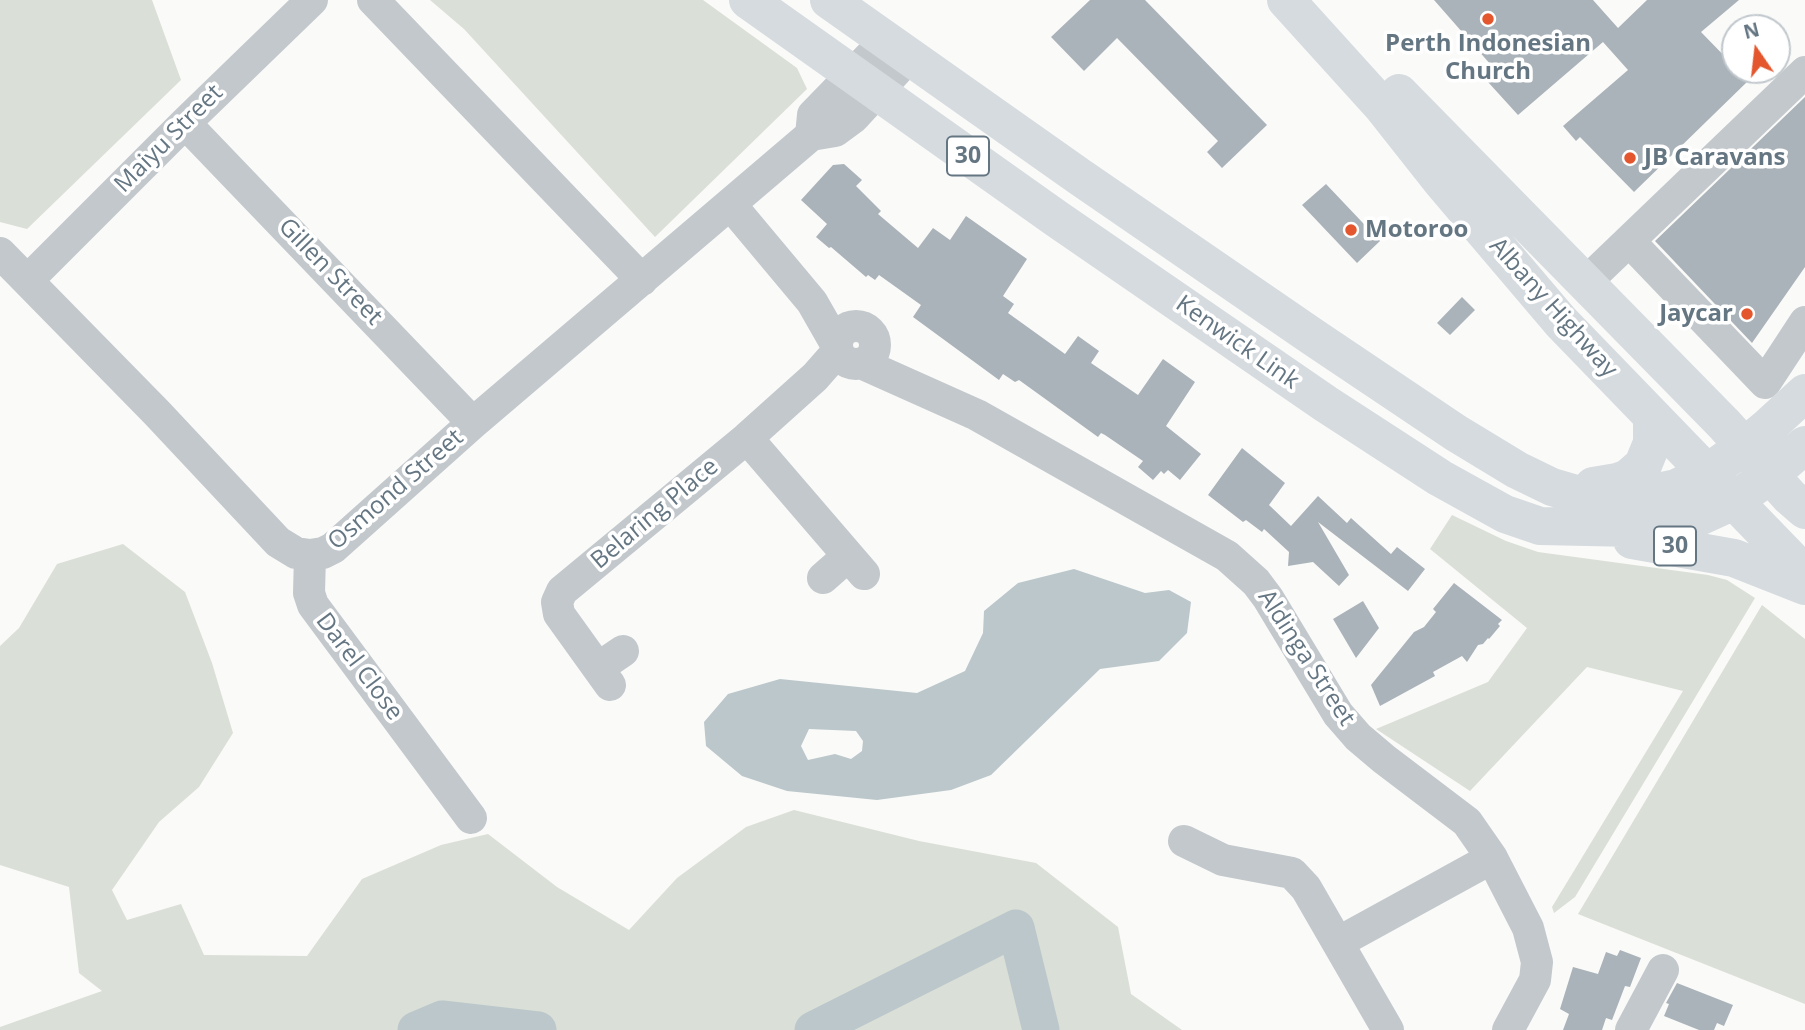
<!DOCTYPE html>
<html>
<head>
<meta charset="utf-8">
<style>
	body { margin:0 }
	#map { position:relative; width:1805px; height:1030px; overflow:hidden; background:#fafaf8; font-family:"Open Sans",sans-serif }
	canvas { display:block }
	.north { position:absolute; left:1721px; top:14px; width:70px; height:70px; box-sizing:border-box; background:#fff; border:2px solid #c1c8cd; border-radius:50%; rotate:346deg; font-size:19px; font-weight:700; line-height:28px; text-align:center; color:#657683 }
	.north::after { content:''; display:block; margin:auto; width:24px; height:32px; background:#e4572e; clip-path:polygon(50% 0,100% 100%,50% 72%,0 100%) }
</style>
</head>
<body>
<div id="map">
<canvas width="1805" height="1030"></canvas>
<div class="north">N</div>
</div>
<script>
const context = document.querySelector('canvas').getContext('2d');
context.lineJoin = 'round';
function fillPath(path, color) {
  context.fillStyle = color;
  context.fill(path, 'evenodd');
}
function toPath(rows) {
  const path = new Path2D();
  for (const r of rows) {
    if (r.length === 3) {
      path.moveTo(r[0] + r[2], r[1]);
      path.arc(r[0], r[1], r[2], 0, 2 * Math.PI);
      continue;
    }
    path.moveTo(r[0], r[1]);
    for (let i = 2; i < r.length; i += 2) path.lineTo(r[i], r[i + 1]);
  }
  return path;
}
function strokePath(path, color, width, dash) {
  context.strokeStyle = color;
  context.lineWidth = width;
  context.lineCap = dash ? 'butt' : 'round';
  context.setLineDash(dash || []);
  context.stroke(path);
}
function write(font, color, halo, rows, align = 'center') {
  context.font = font + ' "Open Sans",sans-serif';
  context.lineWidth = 7;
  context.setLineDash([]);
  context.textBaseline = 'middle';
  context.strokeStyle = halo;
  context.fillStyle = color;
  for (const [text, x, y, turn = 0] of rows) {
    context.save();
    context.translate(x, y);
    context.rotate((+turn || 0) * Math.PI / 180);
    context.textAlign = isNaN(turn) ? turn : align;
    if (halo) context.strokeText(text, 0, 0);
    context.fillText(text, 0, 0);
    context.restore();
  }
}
fillPath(toPath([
	[0,0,152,0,181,80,27,229,0,222],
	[430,0,703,0,797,68,807,89,655,237,464,29],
	[1452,515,1506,541,1538,552,1708,575,1727,580,1755,598,1575,897,1554,913,1552,907,1683,691,1587,667,1470,791,1376,729,1488,682,1527,628,1430,549],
	[123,544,185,592,212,663,233,733,199,787,159,822,112,890,127,920,181,904,204,955,307,956,362,879,441,845,488,834,557,887,629,930,677,878,746,827,794,810,919,841,1036,863,1118,927,1131,994,1182,1030,0,1030,0,1027,102,991,79,973,69,887,0,865,0,646,19,628,57,564],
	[1762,605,1805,639,1805,1004,1578,914]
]), '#dadfd7');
fillPath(toPath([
	[1074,569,1145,593,1169,590,1191,602,1187,633,1159,661,1100,669,991,775,951,790,877,800,787,791,742,776,706,746,704,722,728,694,780,679,917,693,965,671,983,633,984,611,1018,583],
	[809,729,856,731,863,741,862,751,851,759,835,754,808,760,801,746]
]), '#bbc7cb');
strokePath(toPath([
	[416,1030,442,1019,538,1030],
	[813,1030,1016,928,1041,1030]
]), '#bbc7cb', 37);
fillPath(toPath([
	[1090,0,1145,0,1267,125,1222,168,1207,152,1218,141,1117,38,1084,71,1051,37],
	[1434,0,1593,0,1618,28,1647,0,1739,0,1701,32,1735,67,1735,70,1748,81,1634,192,1580,137,1576,141,1563,126,1628,70,1603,42,1518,115,1488,82,1498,73],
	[1805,97,1805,267,1752,343,1655,241],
	[844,164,862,180,856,186,881,211,878,214,918,248,933,228,950,240,966,216,1027,259,1003,296,1014,304,1008,313,1065,354,1078,336,1099,351,1091,363,1138,395,1163,359,1195,382,1166,426,1201,454,1180,480,1168,470,1164,474,1161,471,1153,480,1138,467,1143,461,1105,435,1101,433,1098,437,1019,380,1015,382,1003,374,999,380,913,317,921,305,879,275,875,280,868,275,866,277,831,247,829,248,816,237,827,224,801,200,833,165],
	[1326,184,1380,241,1357,263,1302,205],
	[1462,297,1475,310,1450,335,1437,323],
	[1242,448,1285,483,1269,505,1291,526,1318,496,1347,523,1351,518,1391,554,1397,547,1425,569,1408,591,1318,522,1349,575,1339,586,1313,562,1288,566,1289,552,1264,529,1262,532,1246,520,1243,522,1208,495],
	[1454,583,1502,620,1498,624,1500,626,1489,639,1488,638,1483,644,1478,645,1467,662,1462,656,1433,672,1435,676,1380,706,1371,685,1414,632,1424,627,1436,612,1433,609],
	[1363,601,1379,628,1356,658,1333,619],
	[1620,950,1641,958,1630,987,1625,986,1612,1020,1606,1018,1602,1030,1563,1030,1569,1014,1560,1009,1573,967,1598,974,1606,952,1617,956],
	[1677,983,1733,1005,1724,1026,1717,1023,1714,1030,1699,1030,1664,1016,1669,1004,1666,1003]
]), '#aab3b9');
strokePath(toPath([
	[373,0,642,280],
	[185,123,473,423],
	[811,135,813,115,886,40],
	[730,204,812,302,836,344],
	[1629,241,1765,383,1805,322],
	[0,253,157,413,278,542,296,553,310,555,323,553,333,548,473,423,811,135,835,131,854,117,910,56],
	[28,280,185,123,312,0],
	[1585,283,1805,72],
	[856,345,19],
	[863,364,977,415,1227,556,1256,582,1268,598,1338,714,1358,737,1384,759,1467,822,1492,858,1528,928,1537,962,1535,980,1508,1030],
	[747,438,864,574],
	[310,555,309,593,313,605,471,818],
	[823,578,848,556],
	[598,668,623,651],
	[610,685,559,614,557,602,562,591,747,438,815,377,837,352],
	[1184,841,1223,860,1292,873,1306,888,1388,1030],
	[1339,942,1492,858],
	[1631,1030,1663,970]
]), '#c3c8cc', 32);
strokePath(toPath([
	[1745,446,1769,426,1805,393],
	[1770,475,1805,445]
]), '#d6dbdf', 38);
strokePath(toPath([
	[748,0,1057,219,1326,404,1440,478,1505,514,1540,526,1634,528,1699,517,1734,501,1770,475],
	[829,0,1080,177,1313,337,1456,433,1517,470,1552,487,1583,496,1643,495,1676,488,1707,473,1745,446],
	[1286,0,1382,106,1442,182,1561,322,1805,574],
	[1399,93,1724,424,1790,497,1805,510],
	[1593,486,1617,482,1628,478,1643,465,1652,443,1652,417],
	[1632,540,1734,558,1805,586]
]), '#d6dbdf', 38);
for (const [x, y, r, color] of [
	[1488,19,7,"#e4572e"],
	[1630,158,7,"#e4572e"],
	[1351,230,7,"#e4572e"],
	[1747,314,7,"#e4572e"]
]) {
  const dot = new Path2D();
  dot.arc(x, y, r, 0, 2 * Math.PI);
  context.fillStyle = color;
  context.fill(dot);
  strokePath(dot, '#fff', 2.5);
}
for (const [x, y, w] of [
	[968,156,42],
	[1675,546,42]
]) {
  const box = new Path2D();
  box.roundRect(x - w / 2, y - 19.5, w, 39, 5);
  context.fillStyle = '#fff';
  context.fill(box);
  strokePath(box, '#657683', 2);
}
write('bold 23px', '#657683', null, [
	["30",968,156],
	["30",1675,546]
]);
write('bold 24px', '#657683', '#fff', [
	["Perth Indonesian",1488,44,"center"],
	["Church",1488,72,"center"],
	["JB Caravans",1644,158],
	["Motoroo",1365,230],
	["Jaycar",1733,314,"right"]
], 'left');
write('24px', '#657683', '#fff', [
	["Maiyu Street",169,139,-45],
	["Gillen Street",330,272,46],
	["Albany Highway",1553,308,48],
	["Kenwick Link",1237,343,35],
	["Osmond Street",396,490,-41],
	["Belaring Place",655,514,-40],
	["Aldinga Street",1306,658,57],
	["Darel Close",359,667,53]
]);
</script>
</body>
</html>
